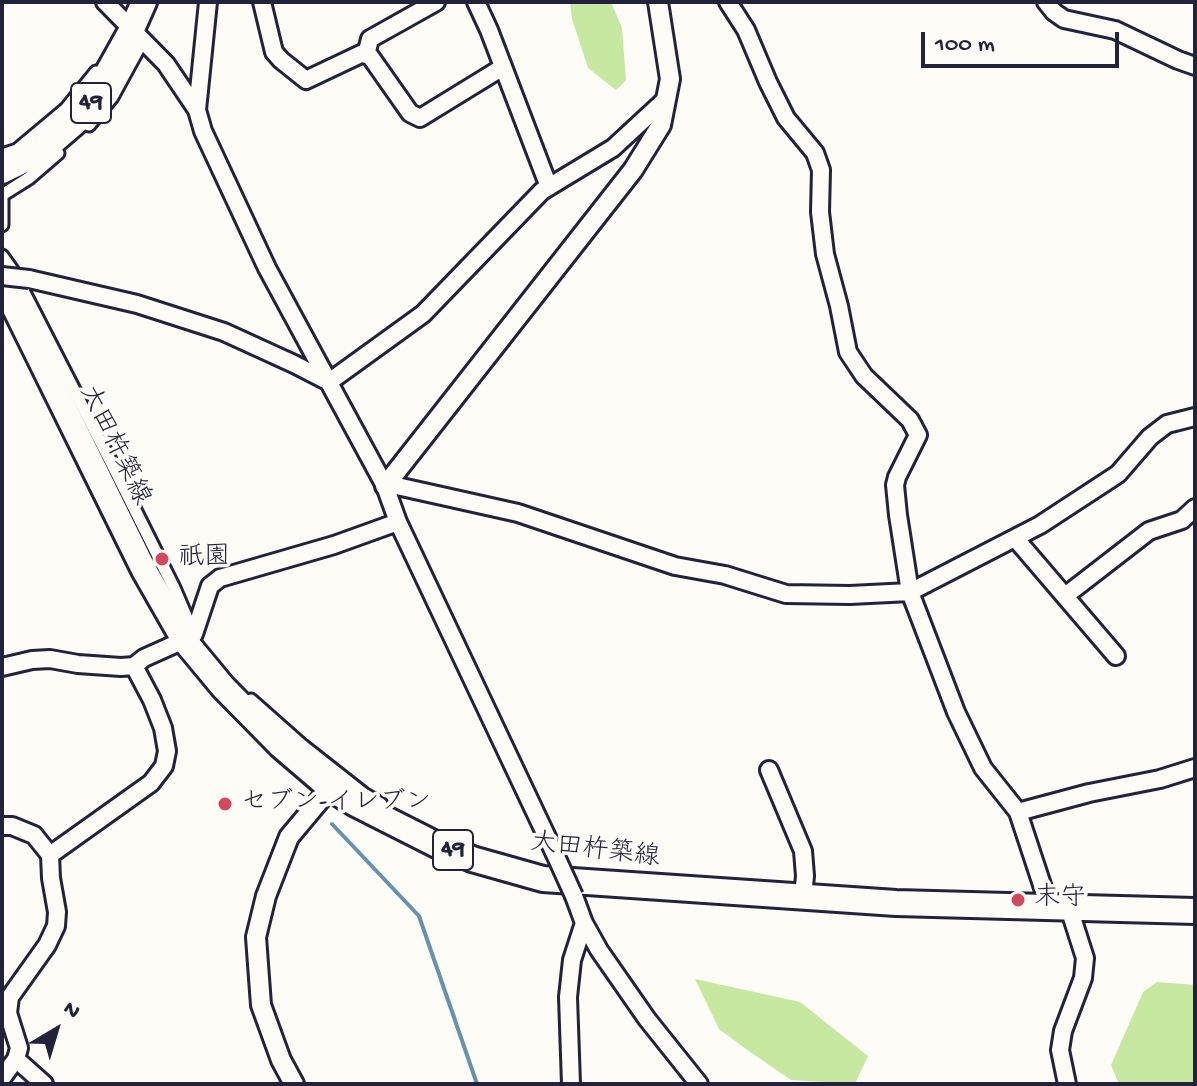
<!DOCTYPE html>
<html>
<head>
<meta charset="utf-8">
<style>
	body { margin:0 }
	#map { position:relative; width:1197px; height:1086px; overflow:hidden; background:#fdfcf7; font-family:"Gochi Hand",sans-serif }
	canvas { display:block }
	.frame { position:absolute; inset:0; border:4px solid #22223b; pointer-events:none }
	.north { position:absolute; left:16px; top:990px; width:80px; height:80px; -webkit-text-stroke:6px #fdfcf7; paint-order:stroke; rotate:38deg; font-size:22px; font-weight:700; line-height:32px; text-align:center; color:#22223b }
	.north::after { content:''; display:block; margin:auto; width:28px; height:36px; background:#22223b; clip-path:polygon(50% 0,100% 100%,50% 72%,0 100%) }
	.scale { position:absolute; left:921px; top:32px; width:198px; height:36px; box-sizing:border-box; border:4px solid #22223b; border-top:0; padding-left:10px; font-size:24px; line-height:28px; white-space:nowrap; color:#22223b; -webkit-text-stroke:6px #fdfcf7; paint-order:stroke }
</style>
</head>
<body>
<div id="map">
<canvas width="1197" height="1086"></canvas>
<div class="frame"></div>
<div class="north">N</div>
<div class="scale">100 m</div>
</div>
<script>
const context = document.querySelector('canvas').getContext('2d');
context.lineJoin = 'round';
function fillPath(path, color) {
  context.fillStyle = color;
  context.fill(path, 'evenodd');
}
function toPath(rows) {
  const path = new Path2D();
  for (const r of rows) {
    path.moveTo(r[0], r[1]);
    for (let i = 2; i < r.length; i += 2) path.lineTo(r[i], r[i + 1]);
  }
  return path;
}
function strokePath(path, color, width, dash) {
  context.strokeStyle = color;
  context.lineWidth = width;
  context.lineCap = dash ? 'butt' : 'round';
  context.setLineDash(dash || []);
  context.stroke(path);
}
function write(font, color, halo, rows, align = 'center') {
  context.font = font + ' "Gochi Hand","Klee One",sans-serif';
  context.lineWidth = 7;
  context.setLineDash([]);
  context.textBaseline = 'middle';
  context.strokeStyle = halo;
  context.fillStyle = color;
  for (const [text, x, y, turn = 0] of rows) {
    context.save();
    context.translate(x, y);
    context.rotate((+turn || 0) * Math.PI / 180);
    context.textAlign = isNaN(turn) ? turn : align;
    if (halo) context.strokeText(text, 0, 0);
    context.fillText(text, 0, 0);
    context.restore();
  }
}
fillPath(toPath([
	[570,2,611,2,622,28,626,80,616,90,588,68,572,19],
	[695,979,800,1002,868,1056,855,1084,791,1080,746,1049,719,1029],
	[1157,982,1195,985,1195,1084,1119,1084,1111,1065,1143,992]
]), '#c7e8a0');
strokePath(toPath([
	[332,824,419,916,477,1084]
]), '#6892ac', 4);
const pedestrian = toPath([
	[89,125,112,97,142,42],
	[2,155,17,150,66,109,96,72],
	[2,225,2,195,29,178,58,153],
	[2,256,14,273,112,464,174,588,195,637],
	[251,700,303,746,364,794,381,804]
]);
const minor = toPath([
	[105,2,166,64,197,110,203,131,267,268,385,486,398,522,554,852],
	[262,2,274,52,281,60,306,80,363,53,370,56,410,113,420,118,503,67],
	[476,2,489,30,549,187],
	[728,2,746,30,768,82,786,118,815,153,821,170,820,212,825,254,839,306,848,352,864,376,910,420,918,435,897,477,895,485,898,515,910,592,956,712,983,768,1018,812,1047,900,1052,906],
	[1046,2,1054,12,1064,19,1115,30,1178,60,1195,66],
	[366,55,370,39,436,2],
	[197,110,208,2],
	[29,279,137,304,224,332,294,364,329,382],
	[329,382,423,314,542,191,613,148,666,99],
	[388,484,518,513,675,566,725,575,786,594,850,595,910,592,1040,525,1118,474,1150,437,1167,424,1195,417],
	[1015,538,1116,656],
	[1065,596,1149,531,1182,520,1195,508],
	[2,667,32,660,50,659,78,664,121,667,134,666,144,658,184,640,194,634,210,586,220,578,334,545,398,522],
	[769,770,803,851,805,876,803,896],
	[1018,812,1089,793,1160,779,1195,768],
	[2,826,12,826,34,835,50,855,51,878,57,912,56,926,47,945,10,997,8,1013,19,1048,16,1059,2,1078],
	[50,855,151,783,164,766,167,751,163,728,152,700,134,666],
	[574,896,584,923,599,950,647,1019,699,1084],
	[16,1059,44,1084],
	[571,1084,568,997,572,960,584,923],
	[1067,1084,1060,1050,1063,1031,1083,978,1085,958,1069,908]
]);
const tertiary = toPath([
	[385,486,633,170,661,125,670,79,658,2],
	[294,1084,281,1060,261,1005,256,937,266,896,289,837,330,788]
]);
const primary = toPath([
	[2,171,41,152,84,115,132,29,144,2],
	[2,282,144,570,184,640,223,687,281,746,330,788,354,803,437,845,452,850,472,859,543,879,896,903,1195,911]
]);
strokePath(pedestrian, '#22223b', 17);
strokePath(minor, '#22223b', 22);
strokePath(tertiary, '#22223b', 24);
strokePath(primary, '#22223b', 30);
strokePath(pedestrian, '#fdfcf7', 11);
strokePath(minor, '#fdfcf7', 16);
strokePath(tertiary, '#fdfcf7', 18);
strokePath(primary, '#fdfcf7', 24);
const minorBridge = toPath([
	[2,276,29,279],
	[554,852,574,896]
]);
strokePath(minorBridge, '#22223b', 22, []);
strokePath(minorBridge, '#fdfcf7', 16);
for (const [x, y, r, color] of [
	[162,559,8,"#d1495b"],
	[225,804,8,"#d1495b"],
	[1018,900,8,"#d1495b"]
]) {
  const dot = new Path2D();
  dot.arc(x, y, r, 0, 2 * Math.PI);
  context.fillStyle = color;
  context.fill(dot);
  strokePath(dot, '#fdfcf7', 3);
}
for (const [x, y, w] of [
	[91,103,40],
	[453,850,40]
]) {
  const box = new Path2D();
  box.roundRect(x - w / 2, y - 20, w, 40, 6);
  context.fillStyle = '#fdfcf7';
  context.fill(box);
  strokePath(box, '#22223b', 2);
}
write('bold 24px', '#22223b', null, [
	["49",91,103],
	["49",453,850]
]);
write('26px', '#22223b', '#fdfcf7', [
	["大田杵築線",113,446,64],
	["大田杵築線",595,852,7]
]);
write('26px', '#22223b', '#fdfcf7', [
	["祇園",178,559],
	["セブン-イレブン",241,804],
	["末守",1034,900]
], 'left');
</script>
</body>
</html>
